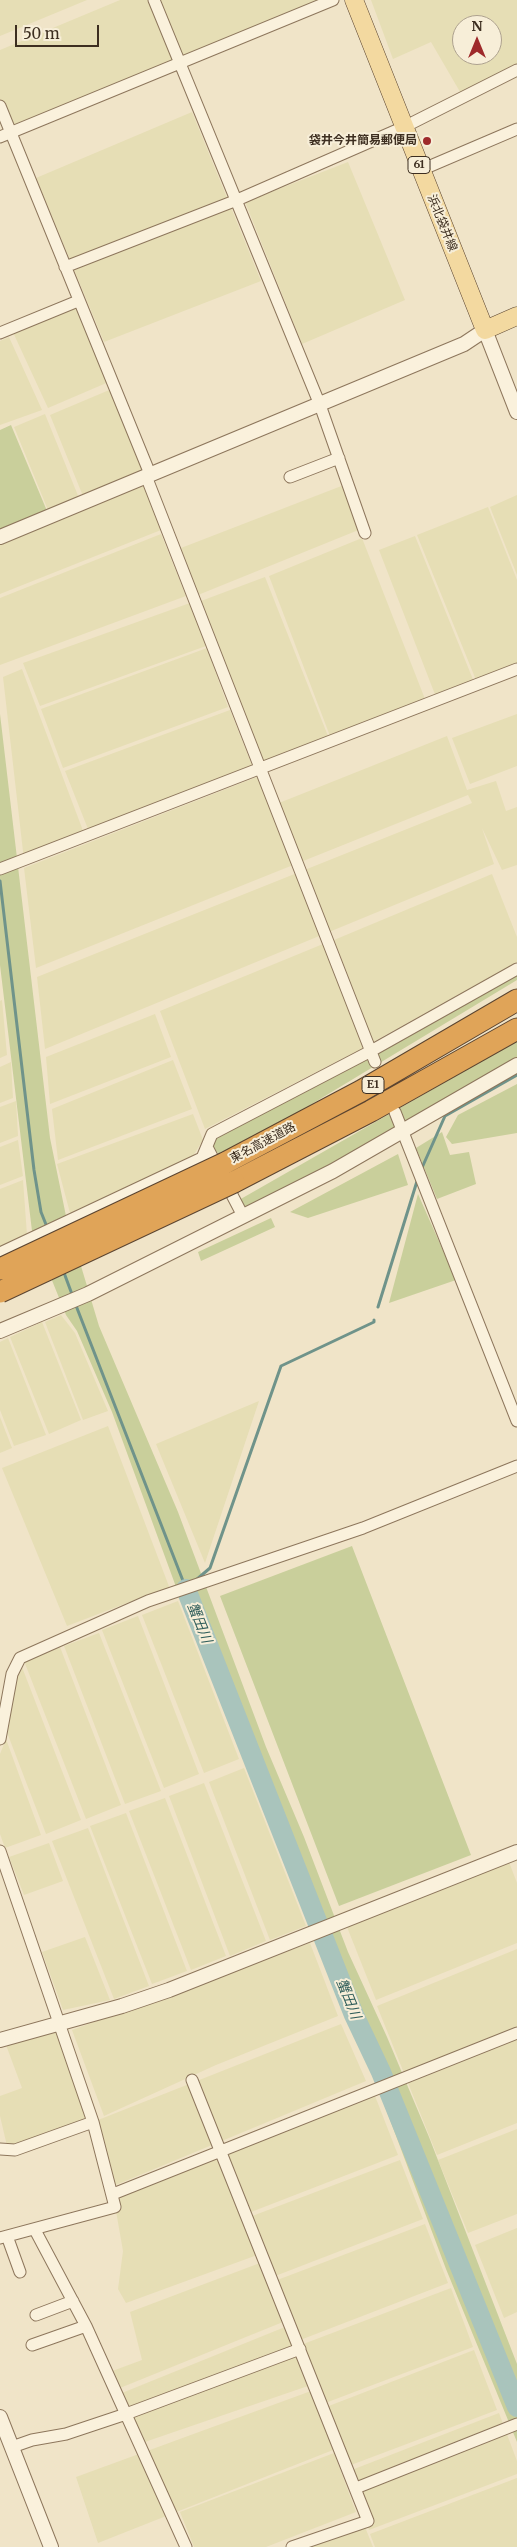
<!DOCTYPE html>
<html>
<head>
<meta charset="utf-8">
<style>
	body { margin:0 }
	#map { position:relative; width:517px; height:2547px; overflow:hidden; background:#f0e4c8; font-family:Merriweather,serif }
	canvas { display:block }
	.north { position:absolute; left:452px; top:15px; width:50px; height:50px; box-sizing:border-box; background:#f7eed8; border:1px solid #ada18e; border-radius:50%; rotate:0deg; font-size:14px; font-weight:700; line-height:20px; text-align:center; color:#3d2e20 }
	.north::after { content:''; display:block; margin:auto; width:18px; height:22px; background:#9e2a2b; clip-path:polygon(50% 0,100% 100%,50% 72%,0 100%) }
	.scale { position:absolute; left:15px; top:25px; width:84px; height:22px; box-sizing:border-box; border:2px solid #3d2e20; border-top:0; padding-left:6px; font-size:15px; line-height:18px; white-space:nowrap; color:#3d2e20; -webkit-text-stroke:4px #f7eed8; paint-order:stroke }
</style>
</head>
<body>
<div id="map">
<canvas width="517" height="2547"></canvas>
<div class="north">N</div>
<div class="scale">50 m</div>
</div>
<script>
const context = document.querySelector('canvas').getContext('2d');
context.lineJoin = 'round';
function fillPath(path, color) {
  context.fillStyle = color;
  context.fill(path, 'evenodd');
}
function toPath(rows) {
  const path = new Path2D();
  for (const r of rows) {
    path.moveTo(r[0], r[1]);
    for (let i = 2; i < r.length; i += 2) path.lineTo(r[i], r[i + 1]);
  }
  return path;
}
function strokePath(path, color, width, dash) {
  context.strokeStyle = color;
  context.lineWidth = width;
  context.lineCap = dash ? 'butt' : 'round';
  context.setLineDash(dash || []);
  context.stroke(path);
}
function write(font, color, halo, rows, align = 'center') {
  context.font = font + ' Merriweather,"Noto Sans JP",serif';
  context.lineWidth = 4;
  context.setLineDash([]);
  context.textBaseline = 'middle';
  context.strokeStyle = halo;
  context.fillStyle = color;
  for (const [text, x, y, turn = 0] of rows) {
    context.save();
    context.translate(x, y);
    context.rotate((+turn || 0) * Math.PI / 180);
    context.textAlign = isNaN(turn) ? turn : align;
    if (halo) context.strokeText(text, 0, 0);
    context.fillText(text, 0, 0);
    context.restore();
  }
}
fillPath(toPath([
	[0,0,87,0,0,36],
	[120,0,326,0,11,133,0,106,0,50],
	[371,0,517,0,517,66,463,97,431,42,393,59],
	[462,25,492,25,492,55,462,55],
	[192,112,261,281,104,342,36,178],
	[348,162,405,300,302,344,245,202],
	[78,301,111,381,48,408,11,328],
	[9,337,42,410,0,425,0,341],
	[114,388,150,473,85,501,50,415],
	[45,414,81,503,50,515,14,427],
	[344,485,361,529,198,595,181,548],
	[144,486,161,530,0,594,0,538],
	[517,495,517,575,490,507],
	[488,507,517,580,517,664,476,680,417,535],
	[161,534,186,596,0,665,0,598],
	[415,536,474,682,436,697,379,550],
	[362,538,425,699,330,736,269,576],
	[265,577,328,736,262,763,201,601],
	[190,603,206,646,40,706,23,663],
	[207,648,228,707,63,768,41,709],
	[22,669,85,836,24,860,3,677],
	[230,710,253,768,88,829,65,771],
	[517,714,517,766,470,784,452,738],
	[447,736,467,790,496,781,506,811,517,807,517,865,502,870,482,828,494,864,45,1049,37,977,472,803,468,795,36,968,24,868,262,775,274,805],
	[492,874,517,937,517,962,373,1042,334,940],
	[323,944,363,1048,205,1129,160,1011],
	[2,1000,7,1055,0,1058,0,1001],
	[155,1014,171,1057,50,1104,46,1057],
	[173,1060,192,1109,58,1160,52,1109],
	[11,1062,13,1098,0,1103,0,1067],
	[16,1101,18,1136,0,1143,0,1107],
	[193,1114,203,1140,193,1156,70,1213,57,1164],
	[18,1140,23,1176,0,1185,0,1147],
	[23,1180,27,1235,0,1247,0,1189],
	[61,1315,75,1333,108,1411,83,1420,45,1322],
	[42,1322,81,1420,49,1434,10,1337],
	[8,1338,46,1435,14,1446,0,1410,0,1342],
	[259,1401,205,1563,156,1444],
	[0,1417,12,1448,0,1453],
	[108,1426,170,1589,148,1595,67,1626,2,1468],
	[178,1601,239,1759,204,1773,142,1615],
	[138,1616,199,1774,164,1788,102,1630],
	[99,1633,161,1791,125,1804,64,1646],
	[60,1647,121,1805,86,1819,24,1661],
	[20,1662,81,1820,46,1834,3,1722],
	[6,1739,41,1835,5,1848,0,1834,0,1754],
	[244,1768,306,1926,270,1940,209,1782],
	[204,1783,266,1941,230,1956,169,1796],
	[165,1798,226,1956,191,1970,129,1811],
	[126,1813,187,1971,152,1984,90,1826],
	[88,1828,149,1986,114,1999,52,1841],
	[49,1843,63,1881,24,1895,9,1857],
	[509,1862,517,1883,517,1943,376,2000,347,1927],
	[85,1937,110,2000,63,2010,42,1952],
	[310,1943,338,2016,216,2065,104,2116,72,2030],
	[517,1949,517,2034,406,2078,377,2006],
	[341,2024,366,2081,111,2187,93,2122],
	[52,2032,63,2034,87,2119,8,2150,0,2116,0,2096,22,2088,6,2045],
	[517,2039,517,2123,437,2155,408,2083],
	[375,2096,398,2155,246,2214,247,2218,400,2160,423,2219,270,2278,260,2254,126,2303,118,2289,123,2251,113,2194],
	[517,2129,517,2214,468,2233,438,2160],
	[425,2224,448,2283,295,2342,272,2282],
	[517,2228,517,2312,504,2318,475,2245],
	[260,2263,283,2322,115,2390,107,2373,142,2360,130,2312],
	[451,2288,473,2347,320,2405,298,2346],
	[285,2327,308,2386,139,2444,117,2395],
	[474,2350,497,2410,343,2468,321,2409],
	[311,2391,333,2450,98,2543,76,2477],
	[499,2413,517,2461,517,2474,369,2530,349,2471],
	[334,2453,356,2512,266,2547,194,2547,180,2512],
	[517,2478,517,2547,375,2547,370,2534],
	[363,2522,373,2547,309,2547]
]), '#e6deb5');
fillPath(toPath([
	[11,425,47,511,0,530,0,430],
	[0,714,50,1138,66,1216,99,1326,178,1512,266,1747,304,1837,348,1952,387,2037,429,2137,517,2364,517,2442,446,2269,369,2064,183,1606,112,1412,77,1331,66,1315,32,1231,0,965],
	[517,969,517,980,234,1151,218,1153,212,1147,212,1134],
	[517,1041,517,1061,243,1216,239,1200],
	[517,1084,517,1133,452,1144,446,1137,458,1115],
	[442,1132,450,1155,469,1152,476,1184,437,1199,416,1148],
	[398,1154,408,1185,308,1218,290,1212],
	[418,1194,456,1280,389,1303],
	[271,1218,275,1227,201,1261,198,1252],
	[352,1546,471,1855,339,1906,220,1596]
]), '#c9cf9b');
strokePath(toPath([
	[0,881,34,1170,41,1212,47,1227],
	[421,1170,445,1116,517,1075],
	[63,1270,73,1297],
	[75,1303,185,1586],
	[378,1307,418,1178],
	[196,1580,210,1568,281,1366,374,1322,374,1320]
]), '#6f938a', 3);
strokePath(toPath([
	[186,1589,354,2015,381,2072,517,2407]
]), '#a9c4bc', 20);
const minor = toPath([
	[154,0,320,405,365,533],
	[0,106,150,474],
	[0,137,333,0],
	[421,170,517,129],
	[65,267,237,200,404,127,517,70],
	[0,333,78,301],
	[146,476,375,1062],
	[290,477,339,458],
	[0,869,517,669],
	[395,1112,517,1421],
	[207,1147,243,1216],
	[0,1253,202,1158,212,1134,371,1051,517,969],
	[0,1739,12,1674,20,1658,148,1601,363,1528,517,1466],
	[0,1851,93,2122,115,2207,0,2238],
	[192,2080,368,2521,292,2547],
	[0,2149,15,2150,93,2122],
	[113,2194,517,2033],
	[35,2230,86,2326,186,2547],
	[7,2236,20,2272],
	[36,2315,73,2301],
	[32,2345,86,2326],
	[12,2447,32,2440,66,2434,126,2414,300,2349],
	[356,2488,517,2424]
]);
const tertiary = toPath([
	[0,537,464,344,485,330,517,412],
	[0,1331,88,1294,333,1171,517,1065],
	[0,2040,122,2006,169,1990,517,1852],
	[0,2417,51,2547]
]);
const primary = toPath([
	[354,0,485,330,517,316]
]);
const motorway = toPath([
	[225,1163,361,1091,517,1000],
	[234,1182,371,1111,517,1029]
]);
strokePath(minor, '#8d765c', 13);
strokePath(tertiary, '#8d765c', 16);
strokePath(primary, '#5b4430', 19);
strokePath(motorway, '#5b4430', 23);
strokePath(minor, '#faf1dc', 11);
strokePath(tertiary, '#faf1dc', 14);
strokePath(primary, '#f3d9a0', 18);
strokePath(motorway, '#e0a458', 21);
const motorwayBridge = toPath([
	[0,1269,225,1163],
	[0,1292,234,1182]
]);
strokePath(motorwayBridge, '#5b4430', 23, []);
strokePath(motorwayBridge, '#e0a458', 21);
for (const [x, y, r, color] of [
	[427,141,5,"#9e2a2b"]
]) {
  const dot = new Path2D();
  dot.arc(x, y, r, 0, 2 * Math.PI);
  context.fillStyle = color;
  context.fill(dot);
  strokePath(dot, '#f7eed8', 2);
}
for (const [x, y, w] of [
	[419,165,22],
	[373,1085,22]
]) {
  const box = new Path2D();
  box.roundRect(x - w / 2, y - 8.5, w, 17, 4);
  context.fillStyle = '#f7eed8';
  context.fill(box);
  strokePath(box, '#3d2e20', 1);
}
write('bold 11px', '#3d2e20', null, [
	["61",419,165],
	["E1",373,1085]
]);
write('bold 12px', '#3d2e20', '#f7eed8', [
	["袋井今井簡易郵便局",417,141]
], 'right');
write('12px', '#3d2e20', '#f7eed8', [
	["浜北袋井線",442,223,68],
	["東名高速道路",263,1143,-28]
]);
write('italic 14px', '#2f5d5a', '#f7eed8', [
	["蟹田川",199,1623,68],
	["蟹田川",348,1999,68]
]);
</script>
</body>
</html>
